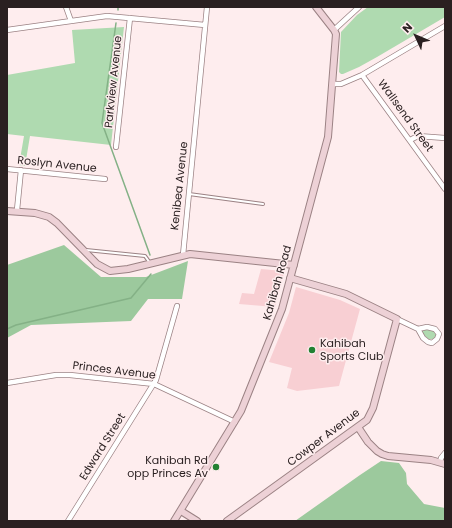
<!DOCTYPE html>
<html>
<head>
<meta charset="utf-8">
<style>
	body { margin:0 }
	#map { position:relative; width:452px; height:528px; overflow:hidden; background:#feedee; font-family:Poppins,sans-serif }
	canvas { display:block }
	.frame { position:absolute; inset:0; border:8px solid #2a2021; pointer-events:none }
	.north { position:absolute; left:396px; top:16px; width:40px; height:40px; -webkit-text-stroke:3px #feedee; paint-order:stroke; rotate:314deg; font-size:11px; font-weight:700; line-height:16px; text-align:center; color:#2a2021 }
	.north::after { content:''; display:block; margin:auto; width:14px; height:18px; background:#2a2021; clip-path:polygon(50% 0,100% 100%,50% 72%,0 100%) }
</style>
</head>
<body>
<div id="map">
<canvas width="452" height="528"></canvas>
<div class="frame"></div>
<div class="north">N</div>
</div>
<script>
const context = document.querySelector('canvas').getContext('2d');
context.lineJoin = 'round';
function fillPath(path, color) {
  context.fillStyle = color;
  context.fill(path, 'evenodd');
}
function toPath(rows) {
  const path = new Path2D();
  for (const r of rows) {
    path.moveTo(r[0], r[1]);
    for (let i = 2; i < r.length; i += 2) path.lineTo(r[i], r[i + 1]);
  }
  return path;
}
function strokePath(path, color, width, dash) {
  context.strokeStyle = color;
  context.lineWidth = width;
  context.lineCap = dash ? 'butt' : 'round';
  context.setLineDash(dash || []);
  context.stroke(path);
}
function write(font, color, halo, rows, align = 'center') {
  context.font = font + ' Poppins,sans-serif';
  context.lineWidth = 3;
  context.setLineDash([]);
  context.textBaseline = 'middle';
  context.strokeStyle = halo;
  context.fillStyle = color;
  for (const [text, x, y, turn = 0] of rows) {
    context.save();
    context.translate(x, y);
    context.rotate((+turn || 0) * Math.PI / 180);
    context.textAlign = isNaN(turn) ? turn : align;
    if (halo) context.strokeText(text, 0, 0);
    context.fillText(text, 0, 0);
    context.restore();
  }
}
fillPath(toPath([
	[368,7,445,7,445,17,377,57,359,67,343,74,341,74,339,72,341,32,357,15],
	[124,27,111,145,30,136,25,166,19,165,24,136,7,134,7,75,75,63,72,30],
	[421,330,433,330,436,334,436,337,433,339,428,339,423,334]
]), '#afdab0');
fillPath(toPath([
	[64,245,101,277,146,277,188,261,182,299,148,299,131,321,31,325,7,338,7,265],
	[381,461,399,463,406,473,407,484,424,504,445,508,445,521,295,521,360,475]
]), '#9cc99d');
strokePath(toPath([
	[118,7,118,10],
	[116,23,102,123,150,255],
	[7,329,16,325,131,298,151,274]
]), '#84b186', 1.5);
fillPath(toPath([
	[261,269,283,271,284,273,275,307,239,304,242,293,254,294],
	[296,287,340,300,360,309,339,386,297,391,287,388,292,368,269,362,289,313]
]), '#f8cfd3');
const lane = toPath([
	[189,194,263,204],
	[86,250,145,256,150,263]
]);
const street = toPath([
	[66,7,71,21],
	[7,30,107,16,205,25],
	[334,30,359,7],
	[362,75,445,189],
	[332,84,341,84,362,75,445,26],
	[410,140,418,136,445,138],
	[116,147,130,18],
	[7,169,105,179],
	[17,210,21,170],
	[183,255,207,7],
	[397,319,418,329,427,327,435,329,439,334,437,339,432,343,428,342,423,338,418,329],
	[7,383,56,375,70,375,154,384,235,422],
	[440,462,441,458,445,453],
	[68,521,156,380,177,306]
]);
const secondary = toPath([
	[7,211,35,213,49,217,57,223,97,264,110,271,128,269,190,254,294,265],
	[358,427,368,442,377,451,382,454,388,456,431,460,445,464],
	[181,511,197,521],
	[174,521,241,411,282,309,328,137,336,34,334,30,316,7],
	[227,521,367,420,373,408,397,319,346,294,290,278]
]);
strokePath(lane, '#9b8284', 4);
strokePath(street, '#9b8284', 6);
strokePath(secondary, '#9b8284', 8);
strokePath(lane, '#fff', 2);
strokePath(street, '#fff', 4.5);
strokePath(secondary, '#edd1d6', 6);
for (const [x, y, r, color] of [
	[312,350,4,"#228132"],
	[216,467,4,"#228132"]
]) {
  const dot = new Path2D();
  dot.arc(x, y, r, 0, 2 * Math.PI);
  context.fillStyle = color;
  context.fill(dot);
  strokePath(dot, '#feedee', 1.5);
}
write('11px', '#2a2021', '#feedee', [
	["Parkview Avenue",114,82,-84],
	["Wallsend Street",405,116,54],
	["Roslyn Avenue",57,165,6],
	["Kenibea Avenue",180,186,-84],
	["Kahibah Road",278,283,-74],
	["Princes Avenue",114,371,7],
	["Cowper Avenue",324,438,-37],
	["Edward Street",103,447,-58]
]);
write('11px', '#2a2021', '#feedee', [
	["Kahibah",320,344],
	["Sports Club",320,357],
	["Kahibah Rd",208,461,"right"],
	["opp Princes Av",208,474,"right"]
], 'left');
</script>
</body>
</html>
